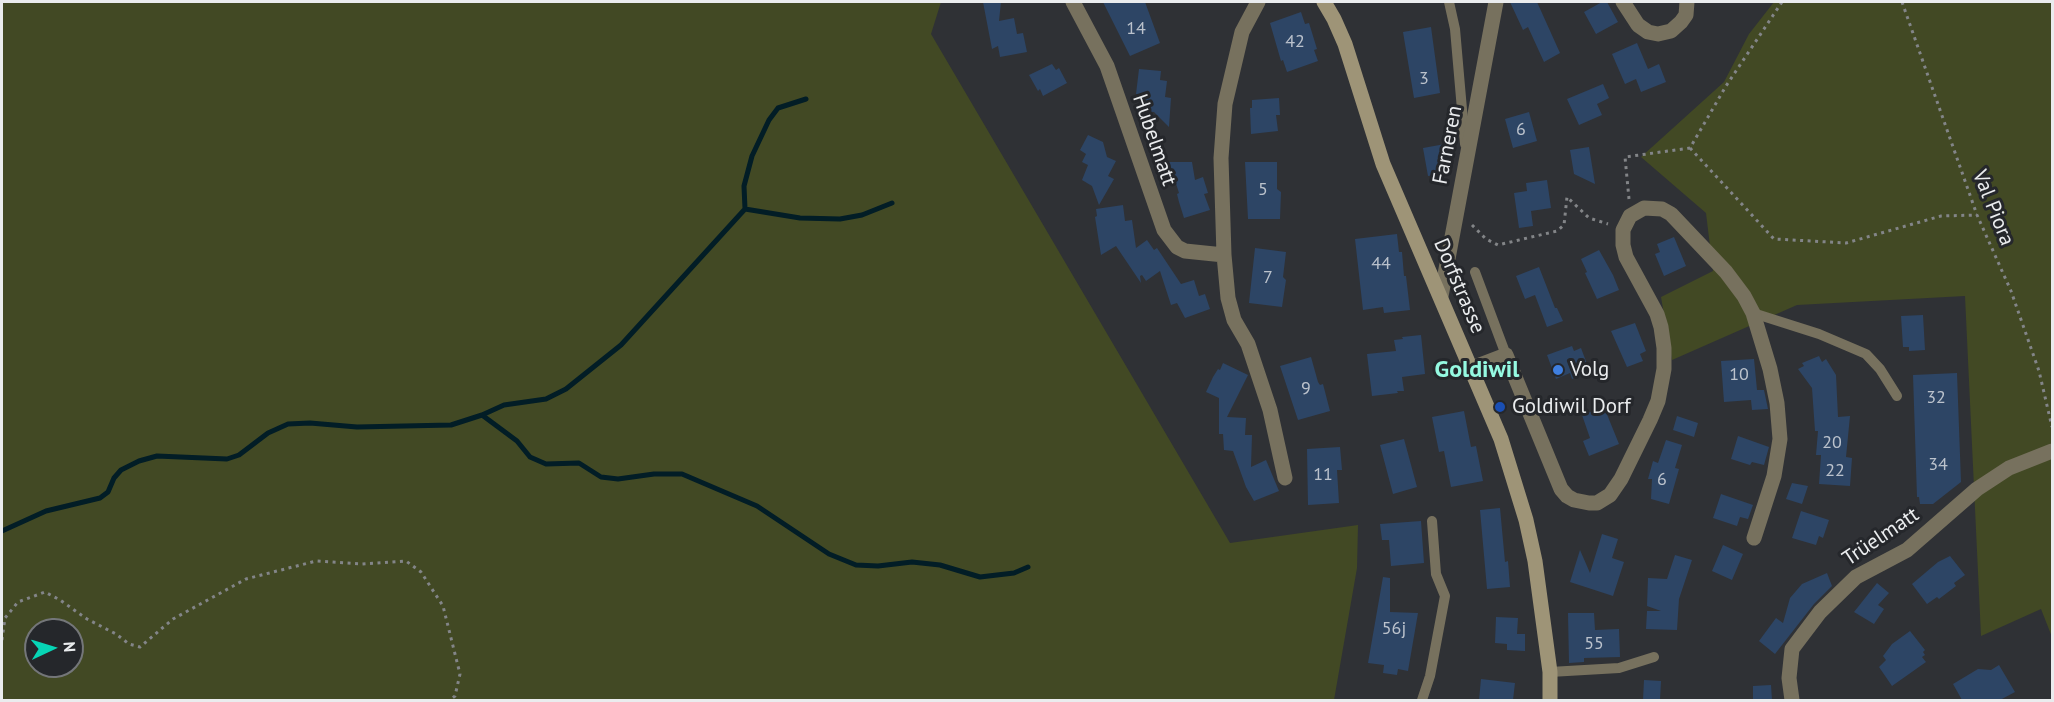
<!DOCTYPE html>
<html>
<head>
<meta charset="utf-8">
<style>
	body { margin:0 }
	#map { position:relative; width:2054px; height:702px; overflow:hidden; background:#2f3135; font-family:"PT Sans",sans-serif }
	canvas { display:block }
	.frame { position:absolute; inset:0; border:3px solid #eaecee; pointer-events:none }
	.north { position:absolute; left:24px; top:618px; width:60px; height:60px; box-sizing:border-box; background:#25272b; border:2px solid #747679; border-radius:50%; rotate:86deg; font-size:16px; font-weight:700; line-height:24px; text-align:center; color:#eaecee }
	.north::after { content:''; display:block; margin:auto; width:21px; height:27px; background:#07d5b6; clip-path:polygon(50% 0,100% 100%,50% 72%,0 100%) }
</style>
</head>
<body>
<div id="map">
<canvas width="2054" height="702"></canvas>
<div class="frame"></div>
<div class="north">N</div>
</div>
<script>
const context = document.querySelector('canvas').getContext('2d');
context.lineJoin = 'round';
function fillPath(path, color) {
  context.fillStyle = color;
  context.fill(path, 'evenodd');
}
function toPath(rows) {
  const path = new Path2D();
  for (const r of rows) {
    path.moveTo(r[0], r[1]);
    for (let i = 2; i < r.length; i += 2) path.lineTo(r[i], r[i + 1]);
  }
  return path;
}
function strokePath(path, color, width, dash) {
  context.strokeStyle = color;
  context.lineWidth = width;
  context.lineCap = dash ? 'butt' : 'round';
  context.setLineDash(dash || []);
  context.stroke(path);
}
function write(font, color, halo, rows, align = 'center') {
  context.font = font + ' "PT Sans",sans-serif';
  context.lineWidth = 6;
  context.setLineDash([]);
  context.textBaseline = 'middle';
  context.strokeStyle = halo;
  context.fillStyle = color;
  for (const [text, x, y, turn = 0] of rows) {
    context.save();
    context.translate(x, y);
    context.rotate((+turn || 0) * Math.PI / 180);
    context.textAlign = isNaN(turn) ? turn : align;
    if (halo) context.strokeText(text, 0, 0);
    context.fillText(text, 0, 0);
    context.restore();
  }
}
fillPath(toPath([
	[2,2,941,2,931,34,1230,543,1358,525,1357,568,1334,700,2,700],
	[36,630,72,630,72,666,36,666],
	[1774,2,2052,2,2052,637,2041,609,1981,636,1965,296,1797,305,1672,360,1661,297,1713,271,1706,213,1641,157,1724,82,1749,34]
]), '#424924');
strokePath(toPath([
	[745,209,800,218,840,219,862,215,892,203],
	[482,415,504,405,546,399,566,389,621,345,745,209,744,186,752,156,769,120,778,108,806,99],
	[2,531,46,511,100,498,108,492,114,478,121,470,139,461,157,456,227,459,239,455,268,433,288,424,310,423,357,427,451,425,482,415,517,441,530,457,546,464,579,463,601,477,618,479,654,474,682,474,757,506,829,554,856,565,878,566,912,562,940,565,980,577,1014,573,1028,567]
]), '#021d26', 5);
fillPath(toPath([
	[983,2,1001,2,999,21,1014,18,1017,34,1023,33,1027,52,1000,57,998,46,992,49],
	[1103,2,1145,2,1160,43,1130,56],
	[1510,2,1537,2,1560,53,1544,62,1528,27,1523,30],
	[1602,2,1607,2,1618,22,1596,34,1584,12],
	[1301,12,1305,24,1309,23,1317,49,1314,50,1318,61,1287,72,1283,60,1281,61,1270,23],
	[1431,27,1440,93,1414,98,1403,32],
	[1637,43,1648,69,1659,64,1666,82,1641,92,1636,79,1625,84,1612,54],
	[1052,64,1056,70,1059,68,1067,83,1043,96,1040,89,1038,91,1029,75],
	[1139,69,1161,71,1160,80,1167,81,1165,97,1171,98,1169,127,1154,112,1143,111,1143,95,1136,94],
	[1603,84,1609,98,1597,104,1602,115,1579,125,1567,99],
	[1279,98,1280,115,1276,115,1278,131,1251,134,1250,108,1252,108,1252,100],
	[1529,112,1537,141,1513,148,1505,119],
	[1088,135,1103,142,1107,157,1116,161,1108,176,1114,179,1099,205,1092,186,1082,180,1088,165,1082,162,1086,154,1080,150],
	[1445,144,1450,173,1428,176,1423,148],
	[1589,147,1595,184,1574,174,1570,150],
	[1169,162,1192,162,1195,180,1203,177,1208,193,1204,194,1210,210,1184,218,1179,202,1177,194,1179,193],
	[1245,162,1277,162,1277,189,1281,192,1280,219,1248,219],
	[1547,180,1551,208,1531,211,1533,226,1519,228,1514,193,1527,191,1526,183],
	[1123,205,1125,221,1132,220,1136,248,1147,240,1154,250,1157,248,1181,284,1194,280,1199,296,1205,294,1210,309,1185,318,1177,303,1171,305,1160,271,1146,281,1142,275,1140,276,1141,283,1116,246,1101,255,1095,217,1097,216,1096,209],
	[1397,234,1399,252,1402,252,1404,276,1406,276,1410,310,1384,313,1383,307,1363,310,1355,239],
	[1674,237,1686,266,1664,276,1655,254,1660,252,1657,244],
	[1255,248,1286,252,1283,277,1286,280,1282,307,1249,303],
	[1599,250,1613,275,1619,290,1597,299,1585,273,1587,272,1581,259],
	[1539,267,1555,308,1557,308,1563,321,1547,327,1535,295,1525,299,1516,276],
	[1923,315,1925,350,1909,351,1909,347,1903,347,1901,316],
	[1635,323,1646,351,1640,354,1643,361,1627,367,1611,331],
	[1421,335,1425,374,1402,377,1404,391,1397,391,1398,393,1372,396,1367,354,1396,351,1394,340,1403,339,1402,337],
	[1572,346,1574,351,1581,348,1590,372,1572,379,1570,373,1556,379,1547,355],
	[1819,356,1822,362,1826,359,1836,375,1838,417,1850,416,1846,457,1852,458,1850,486,1819,484,1821,455,1816,455,1818,431,1815,431,1812,388,1798,369,1804,366,1802,363],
	[1311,357,1318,382,1320,385,1323,384,1330,411,1298,420,1280,366],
	[1754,359,1757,390,1764,390,1768,409,1752,410,1751,400,1724,402,1721,361],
	[1223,363,1248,375,1227,417,1246,418,1245,435,1252,435,1251,467,1266,460,1279,491,1254,501,1246,487,1233,451,1224,450,1223,434,1219,434,1219,398,1206,392,1213,377,1218,369,1220,370],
	[1957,373,1961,482,1933,504,1920,504,1919,497,1917,497,1913,375],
	[1604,407,1619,444,1589,456,1583,441,1590,438,1582,415],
	[1464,411,1471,447,1476,446,1483,481,1451,487,1444,451,1439,452,1432,417],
	[1677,416,1698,423,1694,437,1673,430],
	[1738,436,1769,447,1764,465,1752,462,1750,465,1731,459],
	[1404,439,1417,487,1393,494,1380,445],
	[1666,440,1682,445,1675,468,1679,469,1669,504,1651,499,1652,479,1648,479,1653,461,1658,463],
	[1340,447,1342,470,1337,470,1339,503,1308,505,1307,449],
	[1792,483,1808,486,1802,504,1786,499],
	[1721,494,1753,505,1748,519,1740,517,1737,526,1713,518],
	[1500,508,1505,562,1508,561,1510,587,1487,589,1480,510],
	[1801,511,1829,520,1823,538,1819,536,1816,545,1792,538],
	[1421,521,1424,563,1391,566,1389,540,1382,540,1380,524],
	[1602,534,1618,539,1612,558,1624,562,1613,596,1570,582,1580,550,1590,573],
	[1723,545,1743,554,1732,580,1712,571],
	[1675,555,1692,560,1679,599,1677,630,1646,629,1647,611,1661,611,1647,606,1648,578,1667,579],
	[1950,556,1965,575,1954,583,1956,586,1939,599,1937,597,1927,604,1912,584,1938,562],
	[1827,573,1832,586,1814,604,1775,654,1759,641,1776,618,1783,623,1790,598,1802,584],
	[1383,577,1390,578,1390,612,1418,613,1408,671,1398,669,1397,675,1383,673,1384,665,1368,663],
	[1877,583,1889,593,1878,605,1884,609,1874,624,1854,612],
	[1568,613,1594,613,1595,630,1619,629,1620,657,1584,658,1584,662,1569,663],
	[1496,617,1518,618,1517,634,1525,634,1525,651,1507,650,1507,644,1495,643],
	[1910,631,1925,650,1923,652,1925,655,1922,657,1926,662,1892,686,1879,667,1886,660,1883,656,1892,644],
	[1999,665,2015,692,2000,700,1962,700,1953,684,1978,669,1991,670],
	[1481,679,1515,683,1513,700,1479,700],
	[1644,680,1661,681,1660,700,1643,700],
	[1771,685,1772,700,1753,700,1753,686]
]), '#2d4565');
strokePath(toPath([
	[1902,2,1977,215,2011,291,2039,371,2052,427],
	[1690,148,1774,239,1846,243,1941,216,1977,215],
	[1629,199,1625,157,1690,148,1726,86,1782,2],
	[1472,225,1486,239,1498,245,1557,231,1564,225,1567,197,1589,218,1608,224],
	[2,640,5,618,18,602,45,592,60,600,87,619,116,634,129,644,140,647,173,619,246,579,316,561,361,564,406,561,421,572,443,606,460,674,455,696,450,700]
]), '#838588', 3, [3, 4.5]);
strokePath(toPath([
	[1449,2,1455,29,1465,144],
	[1475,272,1506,355],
	[1753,313,1819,334,1866,354,1880,369,1897,396],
	[1550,672,1619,668,1654,657],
	[1422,700,1430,676,1445,596,1436,574,1432,521]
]), '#77715e', 10);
strokePath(toPath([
	[1073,2,1107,66,1164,230,1177,247,1185,251,1224,255],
	[1258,2,1242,32,1225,104,1221,158,1224,255,1228,298,1234,320,1248,344,1270,410,1285,478],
	[1623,2,1638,25,1648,32,1658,34,1671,31,1681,22,1686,15,1687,2],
	[1441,296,1496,2],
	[1472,368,1506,355,1561,489,1567,496,1574,500,1589,503,1597,503,1610,495,1621,479,1650,420,1658,401,1664,369,1664,348,1661,327,1657,314,1626,257,1623,245,1623,230,1630,216,1644,208,1662,209,1671,214,1726,272,1744,296,1753,313,1770,369,1777,403,1780,439,1774,476,1754,538],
	[1792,700,1789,678,1792,649,1820,612,1856,577,1907,550,1977,489,2009,468,2052,451]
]), '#77715e', 15);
strokePath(toPath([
	[1324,2,1334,19,1345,44,1383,164,1501,439,1526,520,1535,561,1550,672,1550,700]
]), '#9e9477', 15);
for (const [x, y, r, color] of [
	[1558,370,6,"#3f7fe0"],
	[1500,407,6,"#1a4fb4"]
]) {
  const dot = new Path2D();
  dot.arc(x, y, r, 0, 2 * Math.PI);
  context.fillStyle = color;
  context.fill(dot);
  strokePath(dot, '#25272b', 2);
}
write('18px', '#bbc2cc', null, [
	["14",1136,29],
	["42",1295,42],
	["3",1424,79],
	["6",1521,130],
	["5",1263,190],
	["44",1381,264],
	["7",1268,278],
	["10",1739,375],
	["9",1306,389],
	["32",1936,398],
	["20",1832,443],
	["34",1938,465],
	["22",1835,471],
	["11",1323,475],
	["6",1662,480],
	["56j",1394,629],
	["55",1594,644]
]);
write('21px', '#eaecee', '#25272b', [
	["Hubelmatt",1154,140,71],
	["Farneren",1448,145,-79],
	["Val Piora",1993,208,68],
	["Dorfstrasse",1459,286,67],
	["Trüelmatt",1881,537,-34]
]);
write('21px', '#eaecee', '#25272b', [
	["Volg",1570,370],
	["Goldiwil Dorf",1512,407]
], 'left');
write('bold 24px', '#95f9e1', '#25272b', [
	["Goldiwil",1477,370]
]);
</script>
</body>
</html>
